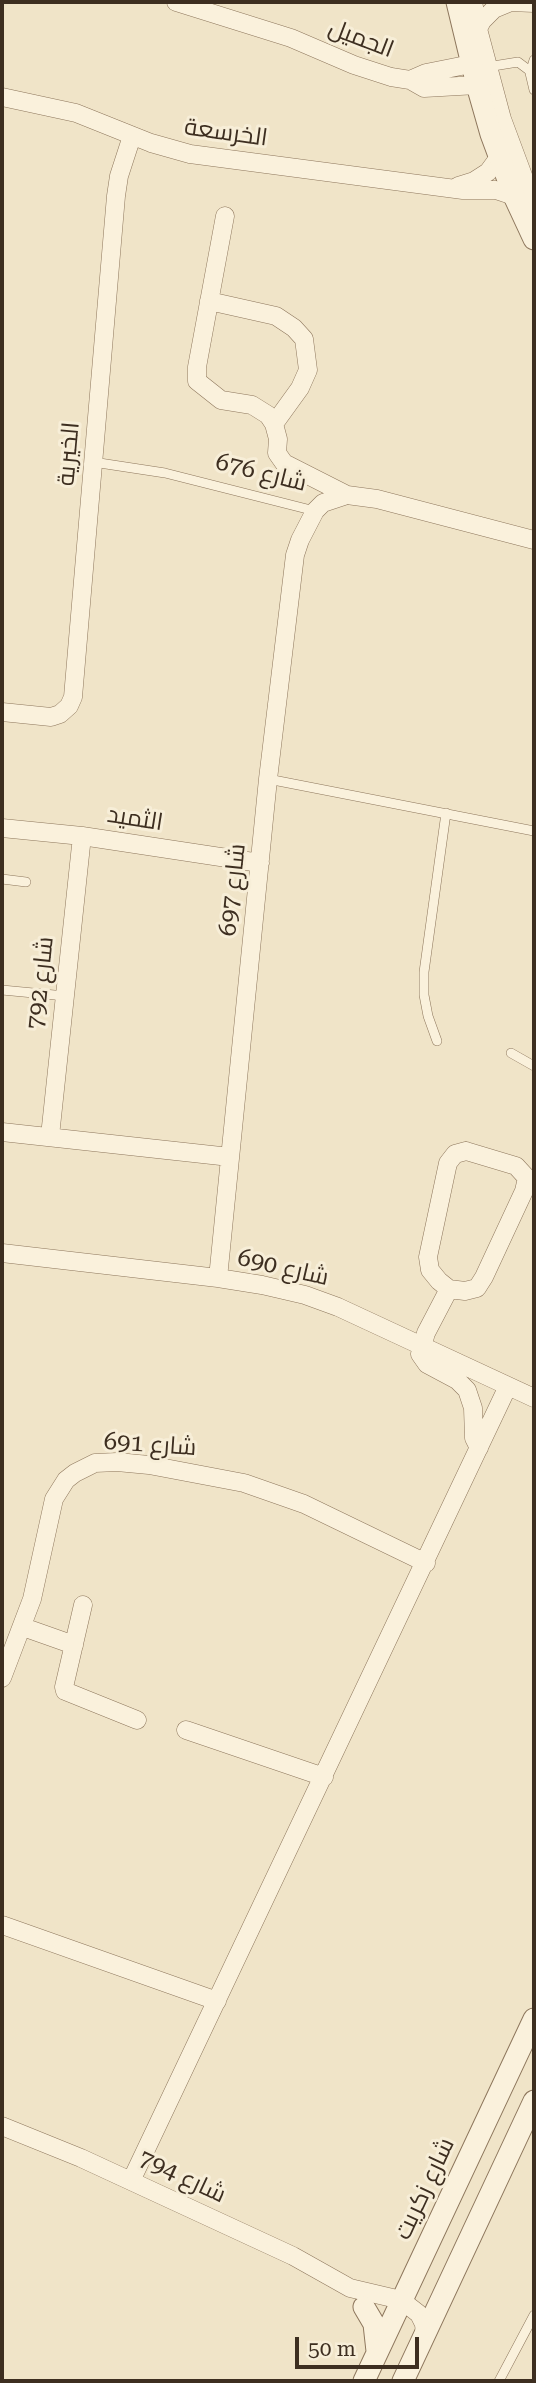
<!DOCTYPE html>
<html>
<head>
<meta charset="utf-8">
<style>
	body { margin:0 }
	#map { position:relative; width:536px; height:2383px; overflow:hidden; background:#f0e4c8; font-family:"Roboto Serif",serif }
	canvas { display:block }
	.frame { position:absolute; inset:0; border:4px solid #3d2e20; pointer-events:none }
	.scale { position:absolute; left:295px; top:2337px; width:124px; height:32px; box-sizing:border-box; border:4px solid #3d2e20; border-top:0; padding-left:9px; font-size:21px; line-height:24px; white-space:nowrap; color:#3d2e20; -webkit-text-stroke:5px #f7eed8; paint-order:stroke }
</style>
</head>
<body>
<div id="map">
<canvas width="536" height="2383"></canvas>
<div class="frame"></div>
<div class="scale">50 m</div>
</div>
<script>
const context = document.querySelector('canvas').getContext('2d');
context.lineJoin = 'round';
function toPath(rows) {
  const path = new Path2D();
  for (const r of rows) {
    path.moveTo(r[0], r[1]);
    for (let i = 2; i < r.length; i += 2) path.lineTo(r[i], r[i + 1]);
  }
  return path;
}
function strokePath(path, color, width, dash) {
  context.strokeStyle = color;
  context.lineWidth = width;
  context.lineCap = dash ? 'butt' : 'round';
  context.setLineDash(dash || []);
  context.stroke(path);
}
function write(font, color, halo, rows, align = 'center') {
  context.font = font + ' "Roboto Serif",Cairo,serif';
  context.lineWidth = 6;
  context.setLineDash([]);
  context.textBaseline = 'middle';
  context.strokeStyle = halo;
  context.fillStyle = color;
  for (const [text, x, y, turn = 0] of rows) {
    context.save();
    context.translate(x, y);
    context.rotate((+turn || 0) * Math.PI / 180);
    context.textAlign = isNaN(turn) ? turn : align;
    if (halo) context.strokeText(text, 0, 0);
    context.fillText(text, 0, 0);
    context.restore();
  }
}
const service = toPath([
	[534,60,530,73,534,90],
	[487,67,518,62,530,71],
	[93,462,165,473,315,511],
	[268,779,534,831],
	[2,879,26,882],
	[2,990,65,996],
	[437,1041,428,1016,424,995,424,972,446,813],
	[511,1053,534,1066],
	[499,2381,534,2315]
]);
const minor = toPath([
	[176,2,291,38,354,65,391,77,410,80,424,88,477,85],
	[473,2,478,29,502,119,534,205],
	[510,2,534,3],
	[478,29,482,21,494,9,511,2],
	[410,80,426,73,471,64],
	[2,97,76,113,151,143,190,154,463,190,496,190,514,196],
	[458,186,474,181,488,172,499,157],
	[225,216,197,367,197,381,221,400,252,405,268,415,274,424,278,439,277,453,284,463,347,495],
	[209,301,276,316,294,328,304,339,308,370,300,388,274,424],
	[2,712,51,717,60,714,69,706,73,697,116,196,119,176,132,136],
	[2,828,82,836,260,863],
	[2,1132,230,1157],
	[50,1136,82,836],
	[466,1151,516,1166,527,1178,524,1191,484,1277,477,1288,465,1291,449,1289,439,1281,430,1270,428,1257,448,1163,455,1154,466,1151],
	[2,1253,218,1278,262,1285,305,1295,338,1307,534,1398],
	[218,1278,268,779,295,555,300,540,315,511,323,503,347,495,377,499,534,540],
	[449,1289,426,1333,420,1354,427,1364,457,1380,467,1390,473,1408,474,1438,479,1448],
	[83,1605,64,1687,65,1691,137,1720],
	[23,1627,74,1645],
	[2,1678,32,1599,54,1499,66,1480,75,1473,95,1463,117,1462,149,1465,244,1483,304,1504,426,1563],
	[186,1730,324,1777],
	[2,1925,217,2001],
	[2,2126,81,2158,293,2256,350,2288,401,2300,419,2314,424,2324,425,2335],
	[131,2181,508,1386]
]);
const tertiary = toPath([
	[457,2,477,85,491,134,514,196,534,239],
	[364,2307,374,2324,377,2351],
	[364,2381,534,2019],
	[403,2381,534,2101]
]);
strokePath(service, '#8d765c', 10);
strokePath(minor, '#8d765c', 19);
strokePath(tertiary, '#8d765c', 23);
strokePath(service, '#faf1dc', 9);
strokePath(minor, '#faf1dc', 18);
strokePath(tertiary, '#faf1dc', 21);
write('24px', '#3d2e20', '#f7eed8', [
	["الجميل",361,39,21],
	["الخرسعة",226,133,8],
	["الخيرية",69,454,-85],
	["شارع 676",261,473,14],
	["الثميد",135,819,9],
	["شارع 697",233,890,-84],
	["شارع 792",41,983,-84],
	["شارع 690",283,1268,13],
	["شارع 691",150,1445,4],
	["شارع 794",182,2177,25],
	["شارع زكريت",425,2189,-65]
]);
</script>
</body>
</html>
